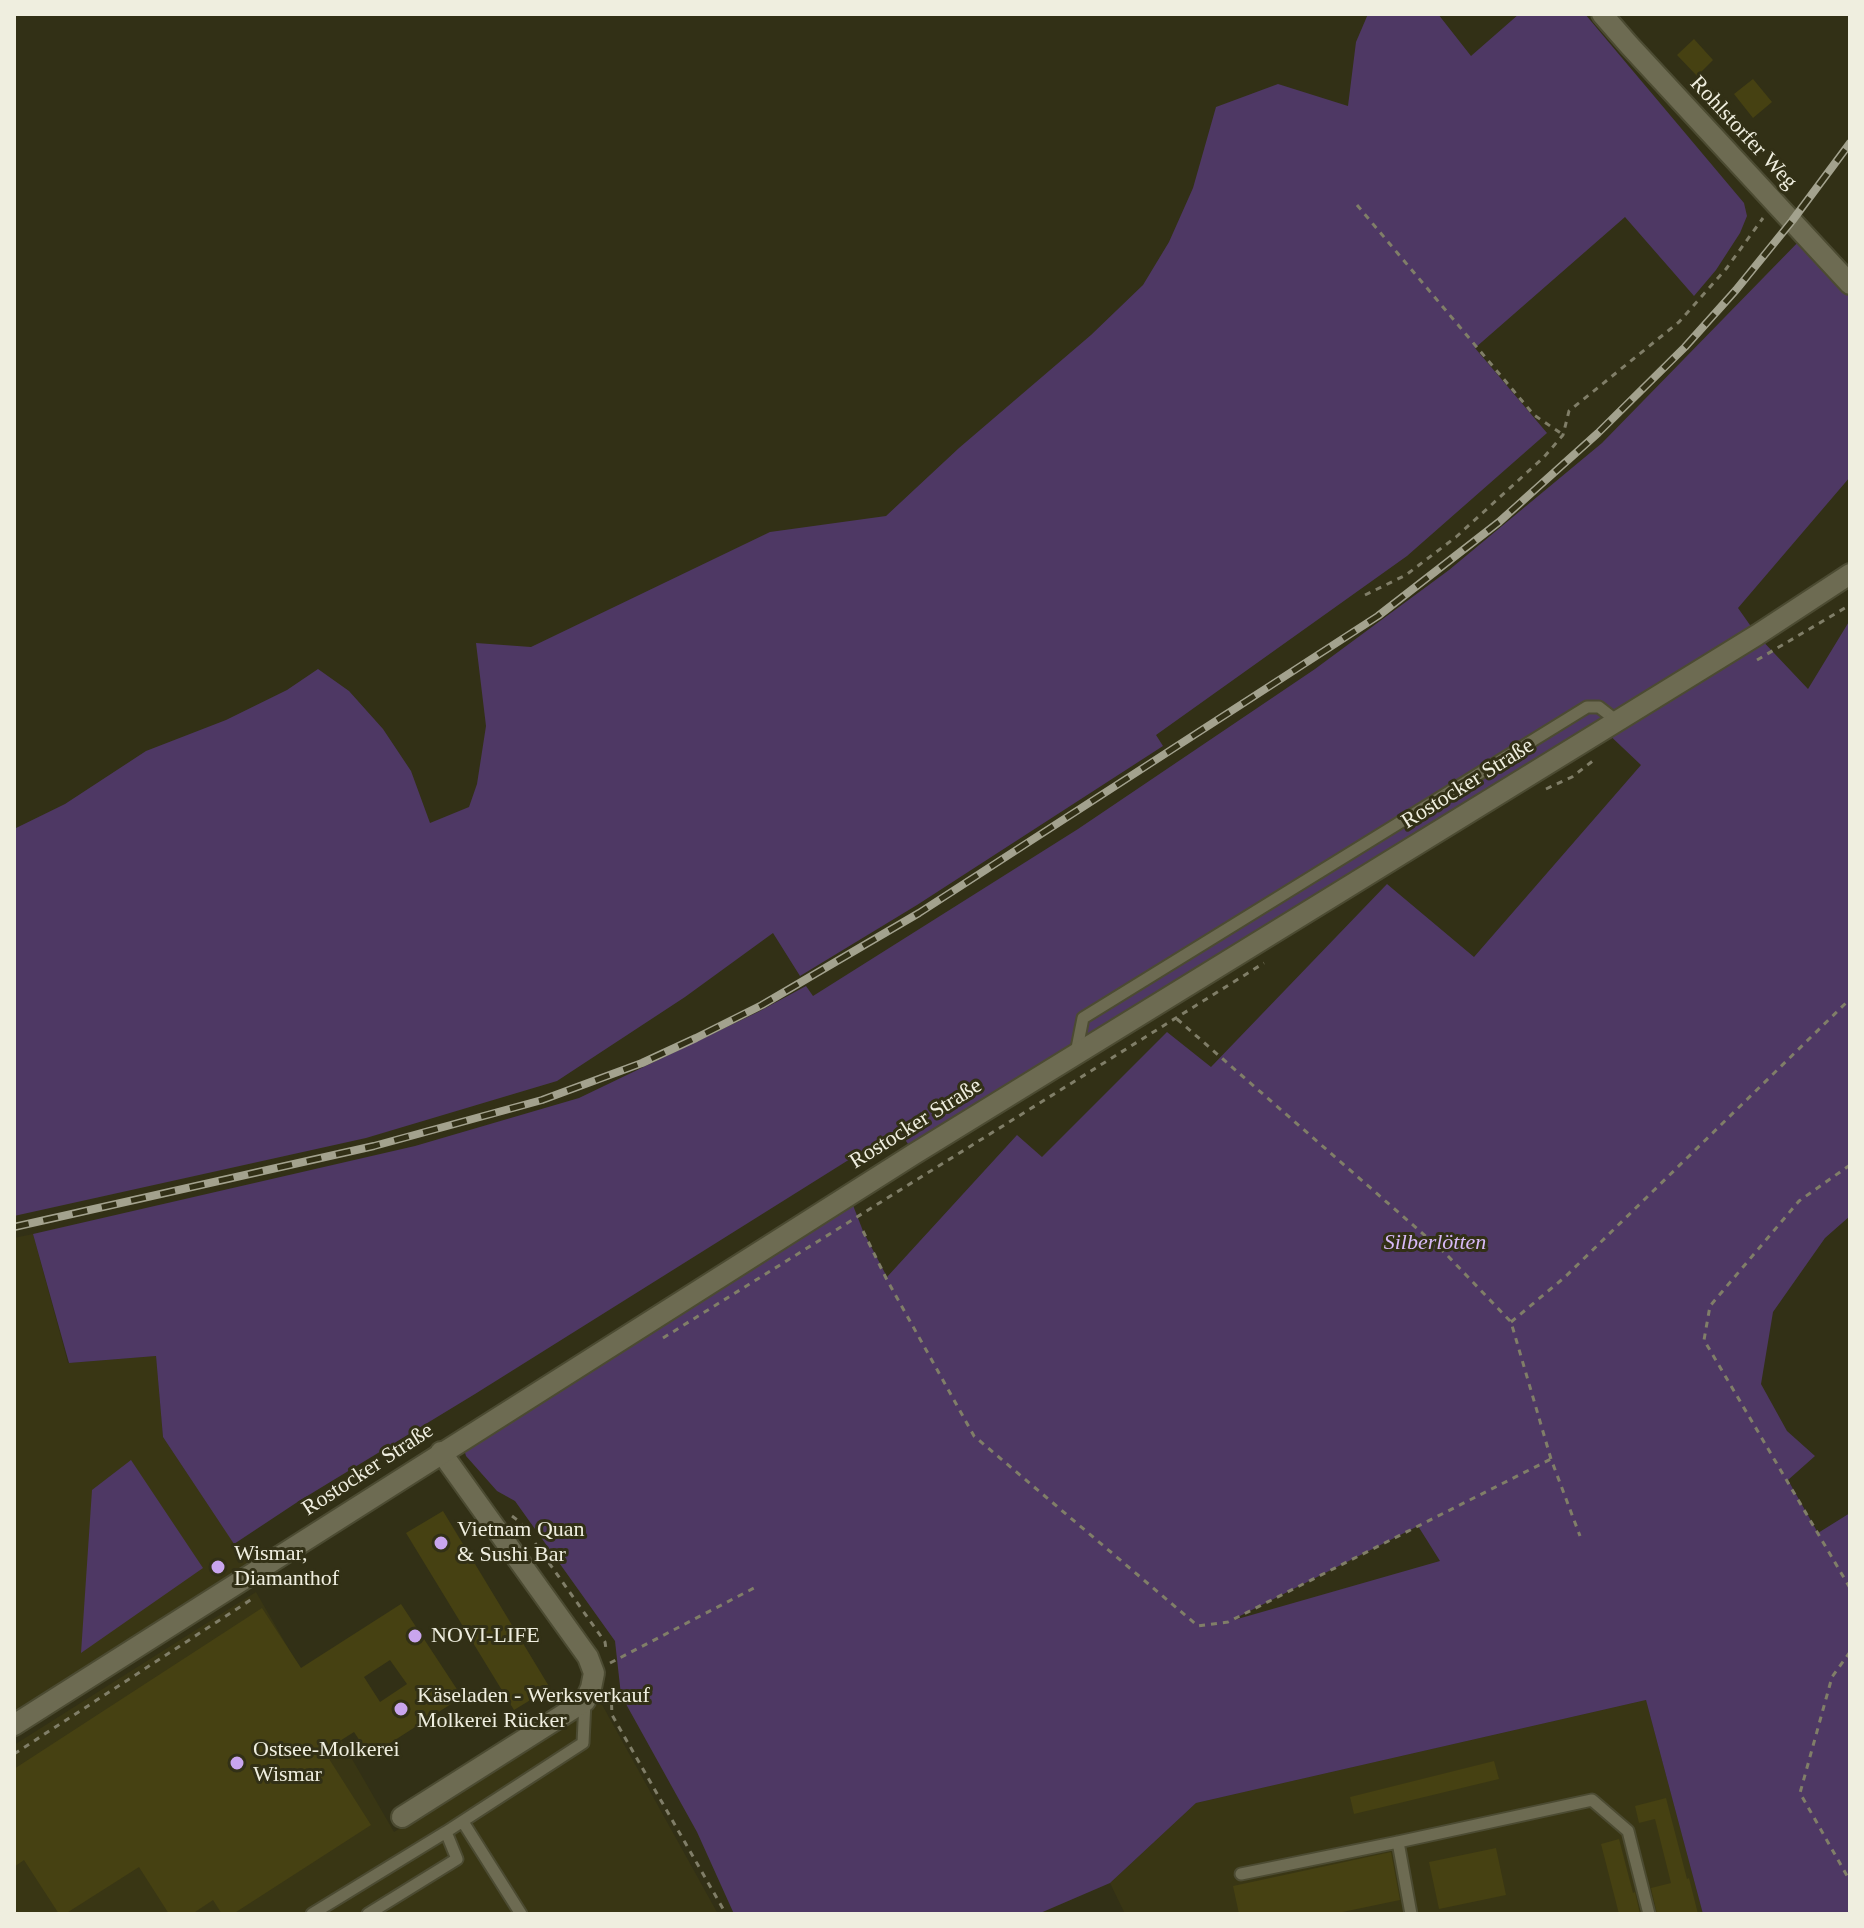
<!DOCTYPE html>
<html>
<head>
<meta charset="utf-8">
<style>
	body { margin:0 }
	#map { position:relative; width:1864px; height:1928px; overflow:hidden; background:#323016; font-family:"Times New Roman",serif }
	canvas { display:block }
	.frame { position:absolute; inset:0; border:16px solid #efeedf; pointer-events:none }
</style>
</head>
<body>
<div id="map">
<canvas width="1864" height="1928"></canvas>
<div class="frame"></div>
</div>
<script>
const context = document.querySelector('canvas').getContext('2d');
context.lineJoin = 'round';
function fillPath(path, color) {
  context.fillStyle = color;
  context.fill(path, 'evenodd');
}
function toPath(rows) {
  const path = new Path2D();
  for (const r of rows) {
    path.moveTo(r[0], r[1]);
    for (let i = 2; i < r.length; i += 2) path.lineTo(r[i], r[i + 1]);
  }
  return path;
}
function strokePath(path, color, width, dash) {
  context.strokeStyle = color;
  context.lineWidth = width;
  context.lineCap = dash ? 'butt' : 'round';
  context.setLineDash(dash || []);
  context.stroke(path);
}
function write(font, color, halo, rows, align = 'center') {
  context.font = font + ' "Times New Roman",serif';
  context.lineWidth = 6;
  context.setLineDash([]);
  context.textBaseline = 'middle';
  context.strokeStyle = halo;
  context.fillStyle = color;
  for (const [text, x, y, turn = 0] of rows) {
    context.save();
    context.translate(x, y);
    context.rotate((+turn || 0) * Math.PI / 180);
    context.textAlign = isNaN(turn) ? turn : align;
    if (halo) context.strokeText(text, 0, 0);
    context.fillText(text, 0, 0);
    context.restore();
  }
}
fillPath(toPath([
	[33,1234,68,1363,156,1356,163,1437,244,1558,260,1568,14,1725,14,1238],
	[256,1592,394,1832,600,1701,718,1914,14,1914,14,1745],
	[1646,1700,1703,1914,1125,1914,1110,1883,1196,1803]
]), '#393614');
fillPath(toPath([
	[1368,14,1438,14,1471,56,1519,14,1585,14,1744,203,1747,216,1740,233,1716,270,1694,296,1625,217,1475,348,1547,433,1407,556,1156,735,1163,746,917,905,800,976,773,933,685,997,557,1081,366,1138,14,1216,14,829,65,804,146,751,226,720,287,690,318,669,349,691,383,729,411,771,430,823,469,807,477,784,486,726,476,643,531,647,770,532,886,516,959,448,1091,335,1143,285,1169,242,1193,188,1216,107,1278,84,1348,106,1356,42],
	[1805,235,1850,284,1850,477,1738,608,1757,635,1808,689,1850,620,1850,1216,1825,1238,1773,1312,1761,1384,1787,1431,1815,1456,1788,1480,1818,1533,1850,1513,1850,1914,1703,1914,1646,1700,1196,1803,1110,1883,1038,1914,734,1914,697,1832,621,1695,615,1641,515,1501,497,1491,466,1456,461,1440,849,1195,863,1231,887,1277,1017,1135,1042,1157,1167,1032,1211,1067,1387,884,1474,957,1641,765,1603,729,914,1153,898,1129,475,1394,299,1501,234,1544,163,1437,156,1356,69,1363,33,1234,415,1146,579,1098,758,1012,806,986,813,996,1078,829,1315,669,1449,570,1602,443],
	[1418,1526,1440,1561,1234,1620,1234,1619],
	[131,1460,203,1568,81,1653,92,1490]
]), '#4e3864');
fillPath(toPath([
	[1694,39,1713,60,1697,76,1677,55],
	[1753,79,1772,102,1753,118,1734,94],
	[443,1511,550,1688,514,1710,406,1533],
	[401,1604,462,1697,370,1756,354,1732,324,1751,371,1825,233,1914,222,1914,213,1900,192,1914,169,1914,139,1867,65,1914,59,1914,24,1860,14,1867,14,1769,262,1608,301,1668],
	[390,1660,407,1684,380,1702,364,1677],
	[1494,1761,1499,1779,1354,1814,1350,1797],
	[1666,1798,1687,1879,1689,1878,1698,1914,1657,1914,1651,1888,1671,1883,1655,1819,1639,1823,1635,1806],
	[1619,1839,1633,1893,1635,1892,1640,1914,1619,1914,1601,1844],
	[1496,1848,1506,1895,1439,1909,1429,1862],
	[1391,1852,1400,1900,1333,1914,1239,1914,1233,1886]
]), '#464112');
const service = toPath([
	[1076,1053,1083,1018,1587,707,1599,707,1617,721],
	[463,1822,521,1914],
	[1398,1842,1411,1914],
	[1241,1874,1398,1842,1592,1800,1628,1831,1649,1914],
	[312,1914,446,1832,583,1743,585,1701],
	[368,1914,457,1859,446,1832]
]);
const minor = toPath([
	[402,1817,585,1701,591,1688,594,1673,588,1657,441,1452]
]);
const tertiary = toPath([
	[1602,14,1629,45,1850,284],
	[14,1725,914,1154,1757,635,1850,574]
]);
strokePath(service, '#4c4b32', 15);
strokePath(minor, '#4c4b32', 24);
strokePath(tertiary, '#4c4b32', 24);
strokePath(toPath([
	[1357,205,1534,415,1562,434],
	[1365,595,1406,575,1456,537,1544,457,1563,435,1569,411,1679,322,1726,269,1763,218],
	[1757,660,1850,605],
	[1546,789,1572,777,1594,760],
	[1177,1019,1445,1253,1511,1322,1551,1459,1580,1536],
	[1850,1165,1799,1201,1710,1306,1704,1340,1850,1588],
	[863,1231,886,1278,974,1436,1198,1626,1228,1622,1551,1459],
	[1511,1322,1565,1277,1850,999],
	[663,1338,1264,963],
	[512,1516,520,1522,605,1642,606,1649],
	[1850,1652,1832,1677,1800,1793,1850,1881],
	[610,1663,756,1587],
	[611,1692,612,1715,726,1914],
	[14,1754,252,1599]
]), '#807e68', 3, [6, 6]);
strokePath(service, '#6d6b52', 11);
strokePath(minor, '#6d6b52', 20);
strokePath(tertiary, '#6d6b52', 20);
const rail = toPath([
	[14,1227,374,1146,542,1100,642,1063,696,1038,762,1005,919,913,1378,616,1499,522,1598,433,1685,347,1736,290,1792,221,1850,143]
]);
strokePath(rail, '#a3a28e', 8);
strokePath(rail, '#323016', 5, [15]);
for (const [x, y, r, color] of [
	[441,1543,8,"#c9a5ee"],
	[218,1567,8,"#c9a5ee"],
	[415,1636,8,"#c9a5ee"],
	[401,1709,8,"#c9a5ee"],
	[237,1763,8,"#c9a5ee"]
]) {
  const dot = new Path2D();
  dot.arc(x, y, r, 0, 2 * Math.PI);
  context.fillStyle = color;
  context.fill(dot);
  strokePath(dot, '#323016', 3);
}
write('22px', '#efeedf', '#323016', [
	["Rohlstorfer Weg",1743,133,47],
	["Rostocker Straße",1468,784,-32],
	["Rostocker Straße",916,1124,-32],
	["Rostocker Straße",368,1470,-33]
]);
write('italic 22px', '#d8baf8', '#323016', [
	["Silberlötten",1435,1243]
]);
write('22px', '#efeedf', '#323016', [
	["Vietnam Quan",457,1530],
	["& Sushi Bar",457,1555],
	["Wismar,",234,1554],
	["Diamanthof",234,1579],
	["NOVI-LIFE",431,1636],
	["Käseladen - Werksverkauf",417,1696],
	["Molkerei Rücker",417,1721],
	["Ostsee-Molkerei",253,1750],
	["Wismar",253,1775]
], 'left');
</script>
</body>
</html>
